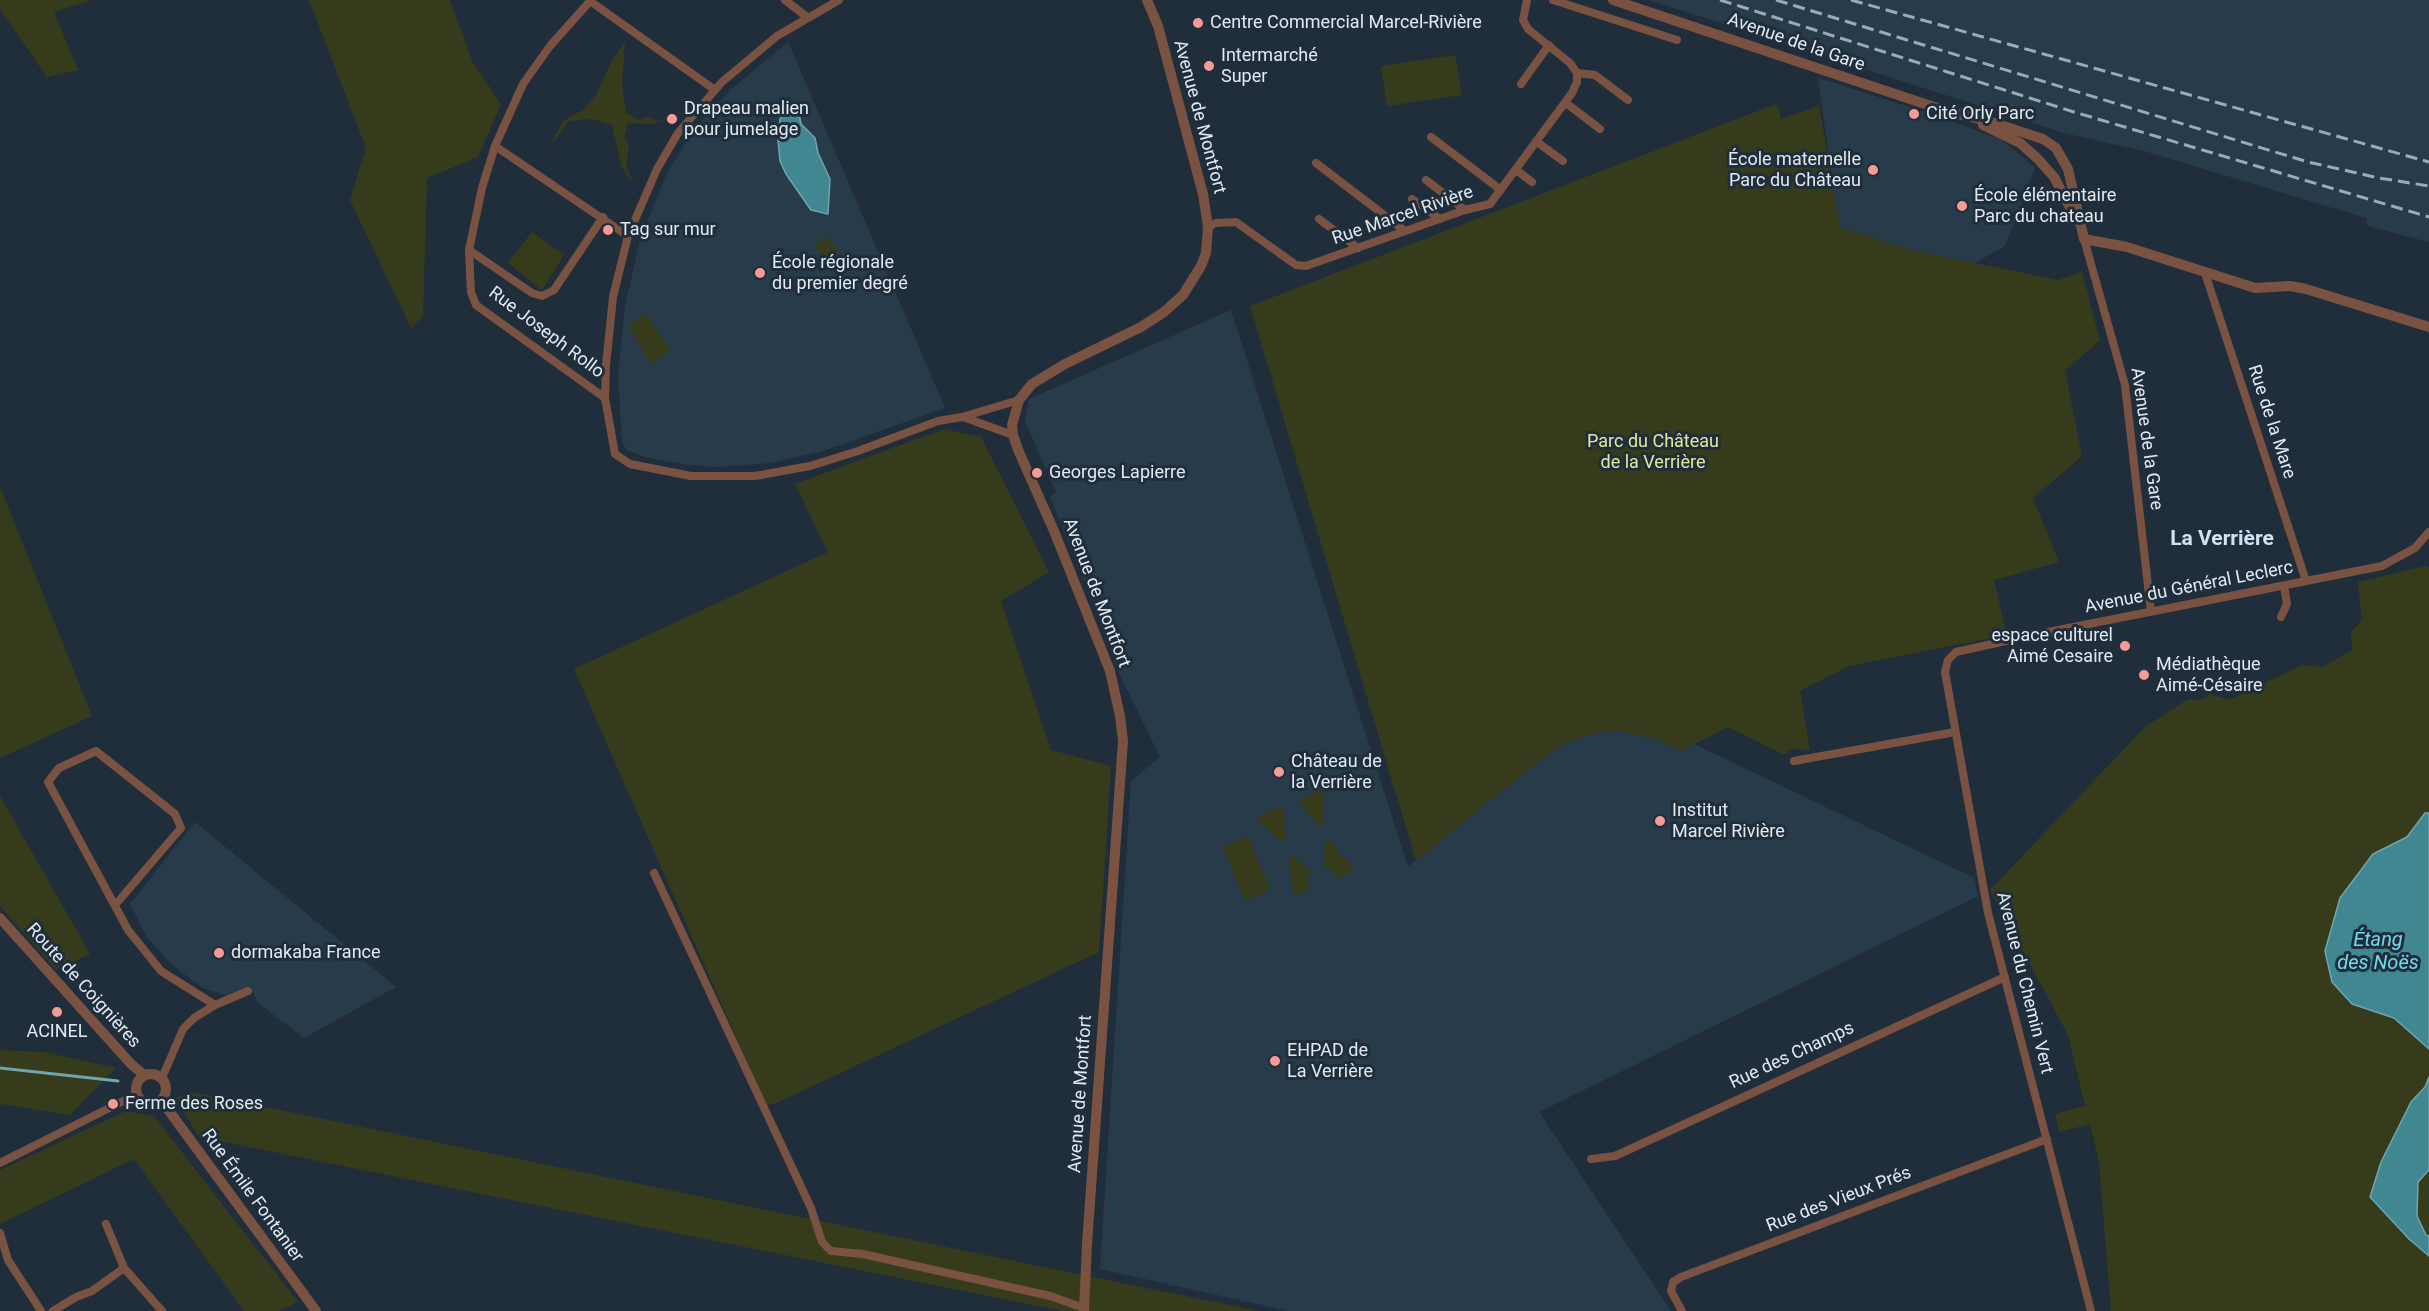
<!DOCTYPE html>
<html>
<head>
<meta charset="utf-8">
<style>
	body { margin:0 }
	canvas { display:block; background:#202e3b }
</style>
</head>
<body>
<canvas width="2429" height="1311"></canvas>
<script>
const context = document.querySelector('canvas').getContext('2d');
context.lineJoin = 'round';
function fillPath(path, color) {
  context.fillStyle = color;
  context.fill(path, 'evenodd');
}
function toPath(rows) {
  const path = new Path2D();
  for (const r of rows) {
    if (r.length === 3) {
      path.moveTo(r[0] + r[2], r[1]);
      path.arc(r[0], r[1], r[2], 0, 2 * Math.PI);
      continue;
    }
    path.moveTo(r[0], r[1]);
    for (let i = 2; i < r.length; i += 2) path.lineTo(r[i], r[i + 1]);
  }
  return path;
}
function strokePath(path, color, width, dash) {
  context.strokeStyle = color;
  context.lineWidth = width;
  context.lineCap = dash ? 'butt' : 'round';
  context.setLineDash(dash || []);
  context.stroke(path);
}
function write(font, color, halo, rows, align = 'center') {
  context.font = font + ' Roboto,sans-serif';
  context.lineWidth = 6;
  context.setLineDash([]);
  context.textBaseline = 'middle';
  context.strokeStyle = halo;
  context.fillStyle = color;
  for (const [text, x, y, turn = 0] of rows) {
    context.save();
    context.translate(x, y);
    context.rotate((+turn || 0) * Math.PI / 180);
    context.textAlign = isNaN(turn) ? turn : align;
    if (halo) context.strokeText(text, 0, 0);
    context.fillText(text, 0, 0);
    context.restore();
  }
}
fillPath(toPath([
	[1649,0,2429,0,2429,242,2367,226,2366,218,2144,151,2064,133],
	[788,42,945,408,823,451,771,463,717,467,688,465,645,457,627,450,622,443,618,375,625,307,640,239,667,173,695,128,731,89],
	[1818,78,1929,113,2002,140,2035,168,2005,246,1975,263,1912,250,1839,227],
	[1231,310,1408,867,1548,754,1566,743,1584,737,1601,732,1622,732,1655,739,1681,751,1694,744,1974,878,1978,896,1539,1112,1671,1311,1289,1311,1100,1269,1131,781,1160,757,1116,667,1103,626,1050,497,1056,492,1025,421,1029,399],
	[195,822,396,987,304,1038,258,1003,250,986,228,996,203,988,172,965,146,936,130,904]
]), '#273b4b');
fillPath(toPath([
	[0,0,92,0,54,12,78,70,47,77,0,9],
	[309,0,450,0,473,63,501,104,478,157,427,178,423,316,411,328,350,200,366,148],
	[625,42,622,85,626,112,637,120,648,117,657,121,672,119,651,124,628,123,624,137,629,147,626,164,633,183,622,168,612,125,592,119,569,121,547,151,563,121,583,110,596,95,611,62],
	[1455,55,1462,95,1387,106,1381,66],
	[1776,104,1781,119,1819,106,1840,227,1912,250,2058,280,2082,272,2100,340,2065,371,2082,456,2033,498,2059,562,1994,580,2007,635,1849,666,1800,691,1810,750,1790,749,1784,755,1728,727,1681,751,1655,739,1622,732,1601,732,1584,737,1566,743,1548,754,1416,861,1250,306],
	[532,232,564,255,542,290,508,263],
	[828,236,843,259,829,268,814,245],
	[646,314,671,351,651,364,628,326],
	[944,429,981,437,1049,572,1001,601,1051,750,1111,766,1099,952,774,1104,766,1105,574,669,828,552,795,484],
	[0,487,92,716,0,758],
	[2426,566,2429,568,2429,1311,2111,1311,2099,1162,2090,1124,2059,1132,2055,1114,2085,1106,2068,1035,1990,890,2145,727,2188,699,2200,700,2210,694,2230,700,2302,665,2322,667,2352,650,2351,632,2362,620,2358,582],
	[1321,790,1324,796,1324,823,1319,825,1301,805,1300,799],
	[0,796,90,954,56,970,0,906],
	[1280,807,1284,812,1285,841,1282,842,1261,823,1258,816],
	[1248,836,1271,890,1245,901,1222,847],
	[1329,840,1354,868,1353,871,1337,879,1333,870,1324,867,1325,841],
	[1293,856,1311,872,1307,880,1310,891,1293,895,1289,858],
	[0,1050,44,1052,116,1068,70,1115,0,1104],
	[192,1092,1258,1311,1063,1311,199,1137,175,1098],
	[126,1111,154,1116,298,1302,278,1311,244,1311,134,1159,0,1224,0,1170]
]), '#363b1c');
const water = toPath([
	[793,103,798,108,801,124,815,138,818,153,830,179,828,214,811,210,786,174,780,161,778,140,780,119,787,105,793,103],
	[2425,813,2429,813,2429,1049,2394,1018,2352,1004,2332,982,2325,951,2340,898,2373,854,2407,837,2425,813],
	[2429,1077,2429,1170,2418,1182,2417,1216,2426,1235,2429,1236,2429,1256,2409,1239,2370,1197,2381,1162,2411,1102,2425,1087,2429,1077]
]);
fillPath(water, '#408792');
strokePath(water, '#70a5af', 1.5);
strokePath(toPath([
	[0,1068,118,1081]
]), '#70a5af', 3);
strokePath(toPath([
	[591,0,550,46,523,84,495,146,482,188,469,250,471,292,476,305,605,398],
	[785,0,807,17],
	[839,0,777,36,722,82,678,133,657,169,628,236,613,297,606,365,605,398,615,454,630,464,691,476,755,476,810,466,858,451,938,421,962,417,1019,400],
	[1553,0,1677,40],
	[590,1,715,90],
	[1577,73,1595,75,1628,100],
	[1521,84,1549,45],
	[1566,103,1600,129],
	[1431,137,1501,190],
	[1537,142,1563,161],
	[495,146,628,236],
	[1316,163,1405,231],
	[1516,170,1532,182],
	[1426,180,1465,210],
	[1412,199,1440,219],
	[1319,219,1358,248],
	[1208,227,1216,223,1236,222,1296,265,1306,266,1465,210,1490,204,1572,93,1577,82,1577,73,1570,63,1528,29,1523,20,1527,0],
	[2084,239,2125,385,2151,612],
	[469,250,532,293,542,296,554,290,603,217],
	[2205,273,2306,581],
	[963,417,1013,435],
	[2281,617,2287,604,2284,586],
	[1794,761,1955,732],
	[654,873,811,1208,822,1242,831,1251,863,1254,1050,1296,1084,1308],
	[116,904,181,828,175,814,96,751,59,768,48,782,128,930,161,971,215,1005],
	[162,1078,183,1029,194,1018,215,1005,248,991],
	[1591,1159,1615,1156,2005,977],
	[0,1163,137,1094],
	[106,1224,124,1268,162,1311],
	[0,1233,8,1260,41,1311],
	[53,1311,76,1297,92,1291,124,1268],
	[1682,1311,1671,1291,1673,1282,1681,1277,2047,1139],
	[2091,1311,1988,913,1945,672,1948,660,1956,652,2028,636,2382,566,2415,548,2429,532]
]), '#7a5241', 8);
strokePath(toPath([
	[1613,0,1949,112,1985,120,2043,139,2056,148,2068,169,2084,239],
	[1983,125,2020,143,2037,158,2054,177,2076,219],
	[2084,239,2127,247,2255,288,2290,286,2306,289,2429,327],
	[0,918,131,1064,144,1075],
	[151,1089,15],
	[161,1100,316,1311],
	[1084,1311,1087,1244,1123,741,1120,716,1110,671,1054,531,1019,452,1013,435,1012,425,1019,400,1032,384,1065,364,1141,327,1164,312,1183,295,1201,266,1206,253,1208,227,1203,194,1158,26,1147,0]
]), '#7a5241', 10);
strokePath(toPath([
	[1720,0,2074,112,2429,217],
	[1776,0,2308,162,2379,178,2429,186],
	[1851,0,2429,162]
]), '#9ea9b3', 3, [12, 6]);
for (const [x, y, r, color] of [
	[1198,23,6,"#f59b96"],
	[1209,66,6,"#f59b96"],
	[1914,114,6,"#f59b96"],
	[672,119,6,"#f59b96"],
	[1873,170,6,"#f59b96"],
	[1962,206,6,"#f59b96"],
	[608,230,6,"#f59b96"],
	[760,273,6,"#f59b96"],
	[1037,473,6,"#f59b96"],
	[2125,646,6,"#f59b96"],
	[2144,675,6,"#f59b96"],
	[1279,772,6,"#f59b96"],
	[1660,821,6,"#f59b96"],
	[219,953,6,"#f59b96"],
	[57,1012,6,"#f59b96"],
	[1275,1061,6,"#f59b96"],
	[113,1104,6,"#f59b96"]
]) {
  const dot = new Path2D();
  dot.arc(x, y, r, 0, 2 * Math.PI);
  context.fillStyle = color;
  context.fill(dot);
  strokePath(dot, '#202e3b', 2);
}
write('18px', '#e1eaf3', '#202e3b', [
	["Centre Commercial Marcel-Rivière",1210,23],
	["Intermarché",1221,56],
	["Super",1221,77],
	["Drapeau malien",684,109],
	["pour jumelage",684,130],
	["Cité Orly Parc",1926,114],
	["École maternelle",1861,160,"right"],
	["Parc du Château",1861,181,"right"],
	["École élémentaire",1974,196],
	["Parc du chateau",1974,217],
	["Tag sur mur",620,230],
	["École régionale",772,263],
	["du premier degré",772,284],
	["Georges Lapierre",1049,473],
	["espace culturel",2113,636,"right"],
	["Aimé Cesaire",2113,657,"right"],
	["Médiathèque",2156,665],
	["Aimé-Césaire",2156,686],
	["Château de",1291,762],
	["la Verrière",1291,783],
	["Institut",1672,811],
	["Marcel Rivière",1672,832],
	["dormakaba France",231,953],
	["ACINEL",57,1032,"center"],
	["EHPAD de",1287,1051],
	["La Verrière",1287,1072],
	["Ferme des Roses",125,1104]
], 'left');
write('18px', '#e1eaf3', '#202e3b', [
	["Avenue de la Gare",1796,43,19],
	["Avenue de Montfort",1199,117,75],
	["Rue Marcel Rivière",1403,216,-19],
	["Rue Joseph Rollo",546,333,37],
	["Rue de la Mare",2271,422,72],
	["Avenue de la Gare",2146,439,82],
	["Avenue du Général Leclerc",2189,588,-11],
	["Avenue de Montfort",1096,593,69],
	["Avenue du Chemin Vert",2024,983,76],
	["Route de Coignières",83,986,48],
	["Rue des Champs",1792,1056,-25],
	["Avenue de Montfort",1081,1094,-86],
	["Rue Émile Fontanier",252,1196,54],
	["Rue des Vieux Prés",1839,1200,-21]
]);
write('18px', '#ddec9c', '#202e3b', [
	["Parc du Château",1653,442],
	["de la Verrière",1653,463]
]);
write('italic 20px', '#6fdced', '#202e3b', [
	["Étang",2378,941],
	["des Noës",2378,964]
]);
write('bold 21px', '#d0e2f3', '#202e3b', [
	["La Verrière",2222,540]
]);
</script>
</body>
</html>
